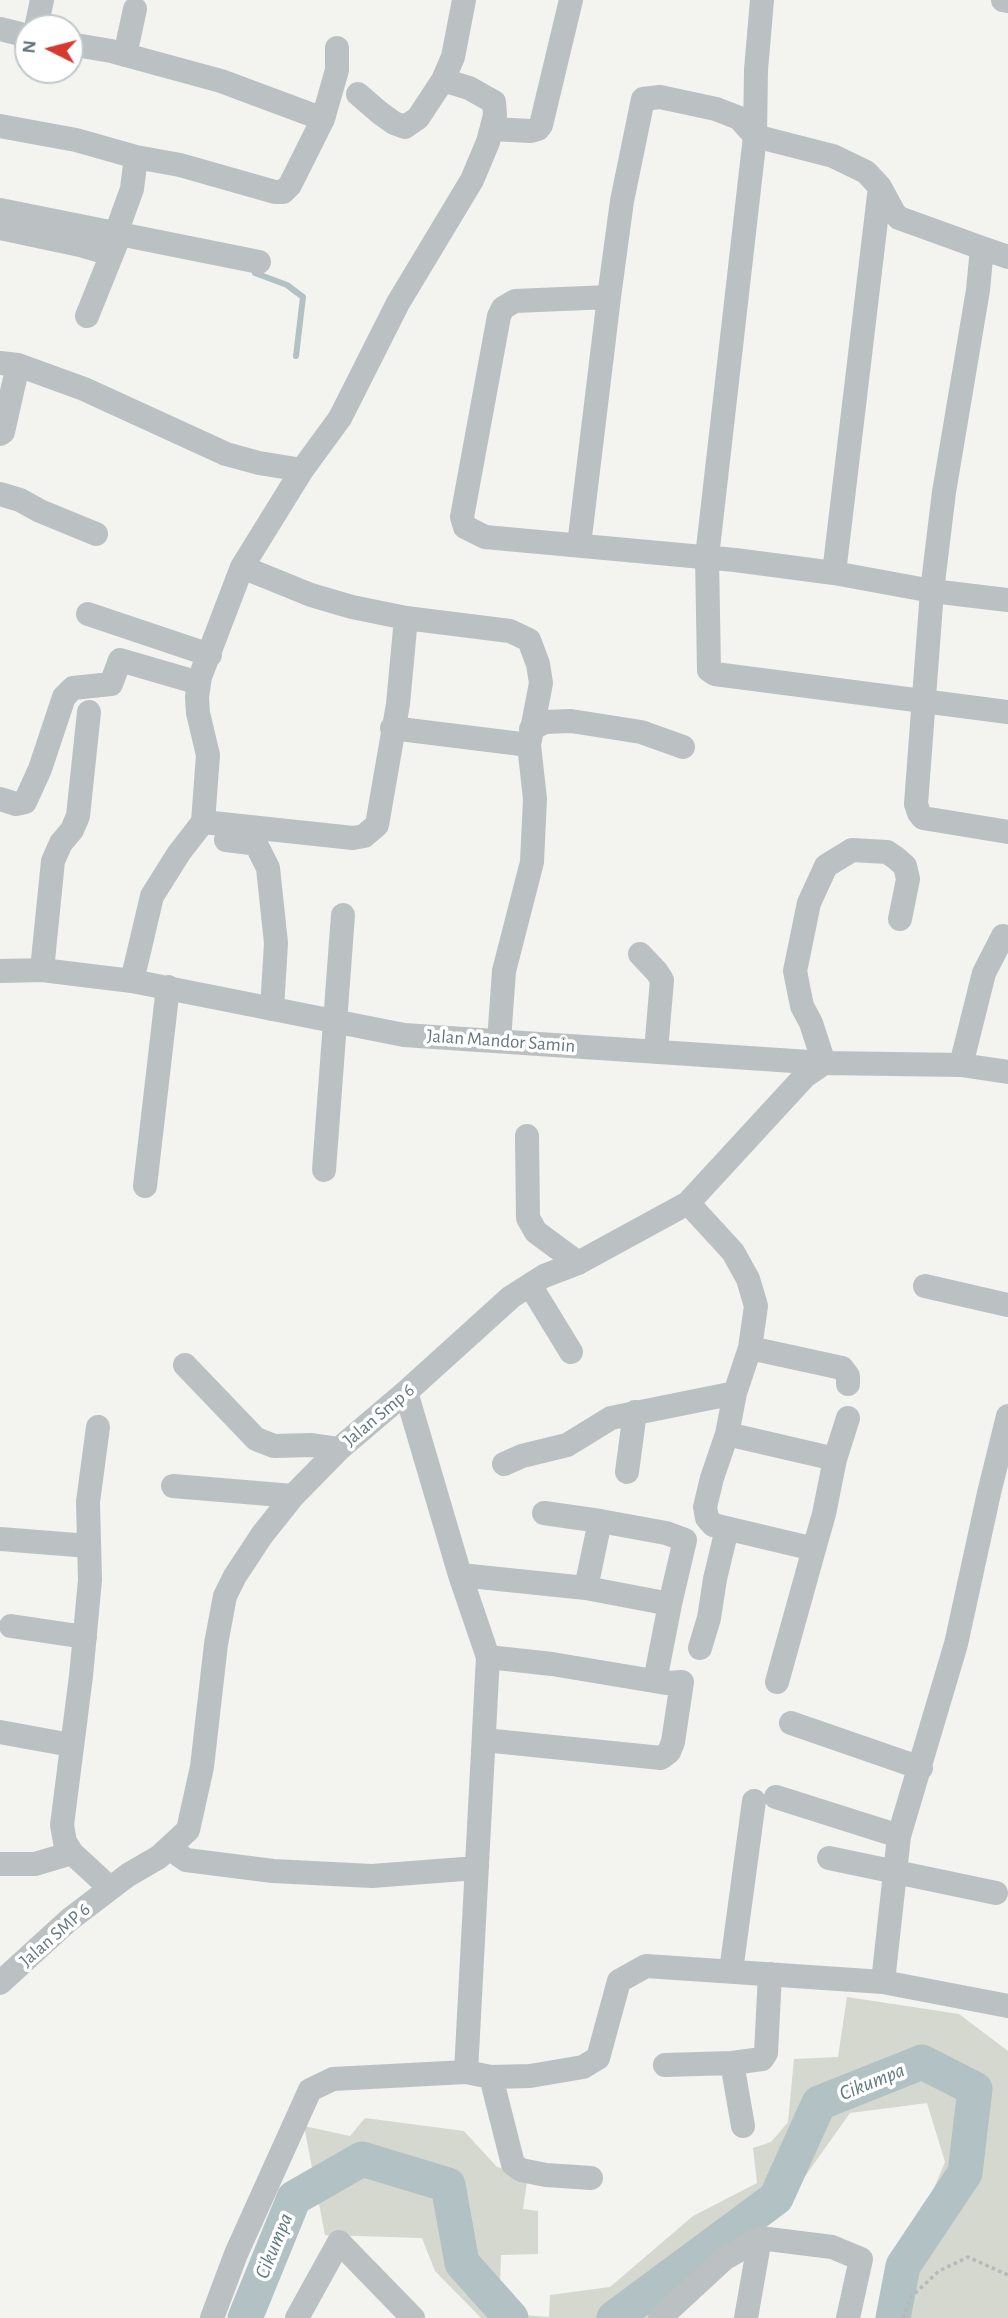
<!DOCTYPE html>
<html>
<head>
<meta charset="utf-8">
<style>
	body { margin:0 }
	#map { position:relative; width:1008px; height:2318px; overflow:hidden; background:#f3f3f0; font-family:"Alegreya Sans",sans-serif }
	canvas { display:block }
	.north { position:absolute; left:14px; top:14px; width:70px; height:70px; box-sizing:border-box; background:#fff; border:2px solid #c1c9cb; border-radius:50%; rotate:276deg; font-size:19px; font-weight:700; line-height:28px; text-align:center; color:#65777e }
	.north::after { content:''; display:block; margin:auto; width:24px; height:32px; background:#d43a2f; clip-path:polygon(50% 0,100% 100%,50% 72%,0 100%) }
</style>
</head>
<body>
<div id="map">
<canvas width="1008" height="2318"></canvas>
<div class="north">N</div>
</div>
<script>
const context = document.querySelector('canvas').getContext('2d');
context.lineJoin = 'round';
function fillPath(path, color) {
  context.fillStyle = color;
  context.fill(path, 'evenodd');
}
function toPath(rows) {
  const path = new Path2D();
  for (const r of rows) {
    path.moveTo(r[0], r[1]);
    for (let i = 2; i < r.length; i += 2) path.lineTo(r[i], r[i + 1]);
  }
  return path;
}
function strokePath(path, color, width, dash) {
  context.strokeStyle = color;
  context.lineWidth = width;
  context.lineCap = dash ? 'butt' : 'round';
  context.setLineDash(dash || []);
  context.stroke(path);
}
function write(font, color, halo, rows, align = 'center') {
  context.font = font + ' "Alegreya Sans",sans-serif';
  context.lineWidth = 7;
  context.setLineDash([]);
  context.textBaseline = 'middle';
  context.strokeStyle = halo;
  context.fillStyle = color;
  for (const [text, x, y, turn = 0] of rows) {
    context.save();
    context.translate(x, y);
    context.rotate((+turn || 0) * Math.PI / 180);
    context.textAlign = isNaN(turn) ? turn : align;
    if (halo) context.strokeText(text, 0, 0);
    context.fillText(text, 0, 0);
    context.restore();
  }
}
fillPath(toPath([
	[847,1997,959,2014,1008,2051,1008,2318,879,2318,945,2162,927,2103,850,2113,794,2192,712,2260,649,2318,481,2318,435,2271,422,2238,325,2235,304,2126,350,2136,365,2118,464,2131,497,2167,528,2175,523,2209,538,2211,538,2254,501,2255,499,2313,549,2317,550,2295,610,2287,693,2216,757,2183,753,2148,771,2142,788,2122,794,2059,838,2057]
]), '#d4d8cf');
strokePath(toPath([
	[255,273,287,285,303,297,296,356]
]), '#b2c1c3', 6);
strokePath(toPath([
	[245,2318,294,2198,362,2159,448,2185,462,2263,511,2318],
	[614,2318,776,2198,819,2103,922,2062,975,2089,965,2173,903,2266,893,2318]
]), '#b2c1c3', 35);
strokePath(toPath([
	[903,2318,911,2297,939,2271,968,2257,1008,2275]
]), '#b5b9ba', 3.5, [3.5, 3.5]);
strokePath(toPath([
	[762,0,756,70,755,136,707,557,709,670,715,674,1008,712],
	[1003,0,1008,1],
	[36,28,42,0],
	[0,29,28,36],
	[70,44,111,51,221,81,323,119],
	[125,55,135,9],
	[358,94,380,113,394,123,405,127,418,118,443,80],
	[0,126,76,140,136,157,180,165,275,192,283,192,290,185,323,119,337,70,337,48],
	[492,129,531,131,538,129,541,125,571,0],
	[0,210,259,262],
	[0,228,80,245,111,254],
	[982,248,1008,257],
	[87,316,118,239,120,222,132,189,136,157],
	[0,363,18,365,84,389,226,454,259,463,302,470],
	[0,434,3,432,18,365],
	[0,494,20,500,40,511,96,534],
	[579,545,609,297],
	[242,567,311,595,352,607,406,618,510,631,529,640,538,664,541,683,529,745,535,799,532,862,504,971,499,1041],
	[834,573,880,187],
	[1008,600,932,591,834,573,735,560,485,537,465,527,462,517,499,316,503,308,515,301,609,297,622,201,643,99,660,97,716,109,739,118,755,136,833,156,866,172,880,187,894,213,899,218,982,248,978,290,944,492,932,591,916,804,919,813,923,818,1008,832],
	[88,614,210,655],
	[392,728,529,745],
	[531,729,545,722,571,721,641,732,683,747],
	[0,799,16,804,25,802,40,769,64,697,73,688,111,684,120,660,199,683],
	[203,822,353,838,364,836,377,825,398,704,406,618],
	[226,840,251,843,257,846,268,868,276,943,272,1009],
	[640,954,657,972,662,980,656,1051],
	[42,970,53,861,61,843,72,830,78,816,89,712],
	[0,971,42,970,132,981,404,1035,824,1063,961,1065,1008,1072],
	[132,981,152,896,179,853,203,822,208,755,198,713,197,697,200,677,242,567,302,470,340,418,398,303,472,180,488,142,495,115,494,102,469,88,443,80,453,57,464,0],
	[824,1063,811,1023,802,1006,795,971,809,903,826,866,852,850,887,852,896,858,905,866,908,879,900,919],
	[961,1065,984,973,1003,936],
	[527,1136,528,1218,536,1232,578,1263],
	[324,1170,343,915],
	[145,1186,168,987],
	[688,1203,733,1252,748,1279,756,1306,750,1348,735,1393,727,1434,712,1478,705,1507,707,1518,713,1525,814,1549,777,1682],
	[530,1285,571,1352],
	[925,1286,1008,1305],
	[750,1348,842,1368,848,1376,848,1384],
	[185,1365,256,1439,274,1446,312,1445,339,1449],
	[406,1392,460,1575,488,1657,466,2072],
	[98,1427,88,1502,90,1580,81,1676,62,1825,65,1842,72,1853,110,1888],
	[727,1434,835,1459],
	[504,1464,522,1456,567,1445,611,1418,735,1393],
	[627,1472,635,1412],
	[173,1486,293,1496],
	[544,1513,600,1521],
	[600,1521,666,1533,685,1540,670,1604,586,1588,600,1521],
	[0,1539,89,1546],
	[814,1549,824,1514,835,1459,848,1418],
	[460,1575,586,1588],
	[11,1626,85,1637],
	[700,1648,709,1618,715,1579,727,1529],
	[655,1681,670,1604],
	[791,1723,921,1768],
	[0,1732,71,1745],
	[484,1740,661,1758,669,1752,673,1742,682,1682,666,1683,552,1664,488,1657],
	[776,1797,899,1836],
	[169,1848,186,1860,273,1871,372,1876,477,1868],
	[829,1858,996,1893],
	[0,1864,35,1864,72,1853],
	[731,1971,754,1801],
	[883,1982,899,1836,956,1644,989,1493,1008,1416],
	[0,1983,69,1920,128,1875,159,1857,188,1830,202,1767,216,1644,225,1596,235,1576,262,1535,293,1496,339,1449,406,1392,511,1297,544,1276,578,1263,688,1203,805,1076,824,1063],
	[665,2065,732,2063],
	[491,2077,513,2164,521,2170,546,2175,591,2178],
	[743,2126,732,2063,762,2059,766,2053,770,1974],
	[212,2318,236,2254,310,2090,333,2079,466,2072,491,2077,530,2076,583,2067,598,2058,619,1981,646,1966,883,1982,1008,2006],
	[297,2318,339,2242,413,2318],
	[660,2318,724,2259,760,2238,832,2247,861,2259,848,2318],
	[746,2318,760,2238]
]), '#bbc0c2', 24);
write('19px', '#65777e', '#fff', [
	["Jalan Mandor Samin",501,1041,4],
	["Jalan Smp 6",379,1415,-40],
	["Jalan SMP 6",55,1935,-41]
]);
write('italic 21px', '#60797c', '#fff', [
	["Cikumpa",872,2082,-22],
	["Cikumpa",274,2246,-68]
]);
</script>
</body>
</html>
